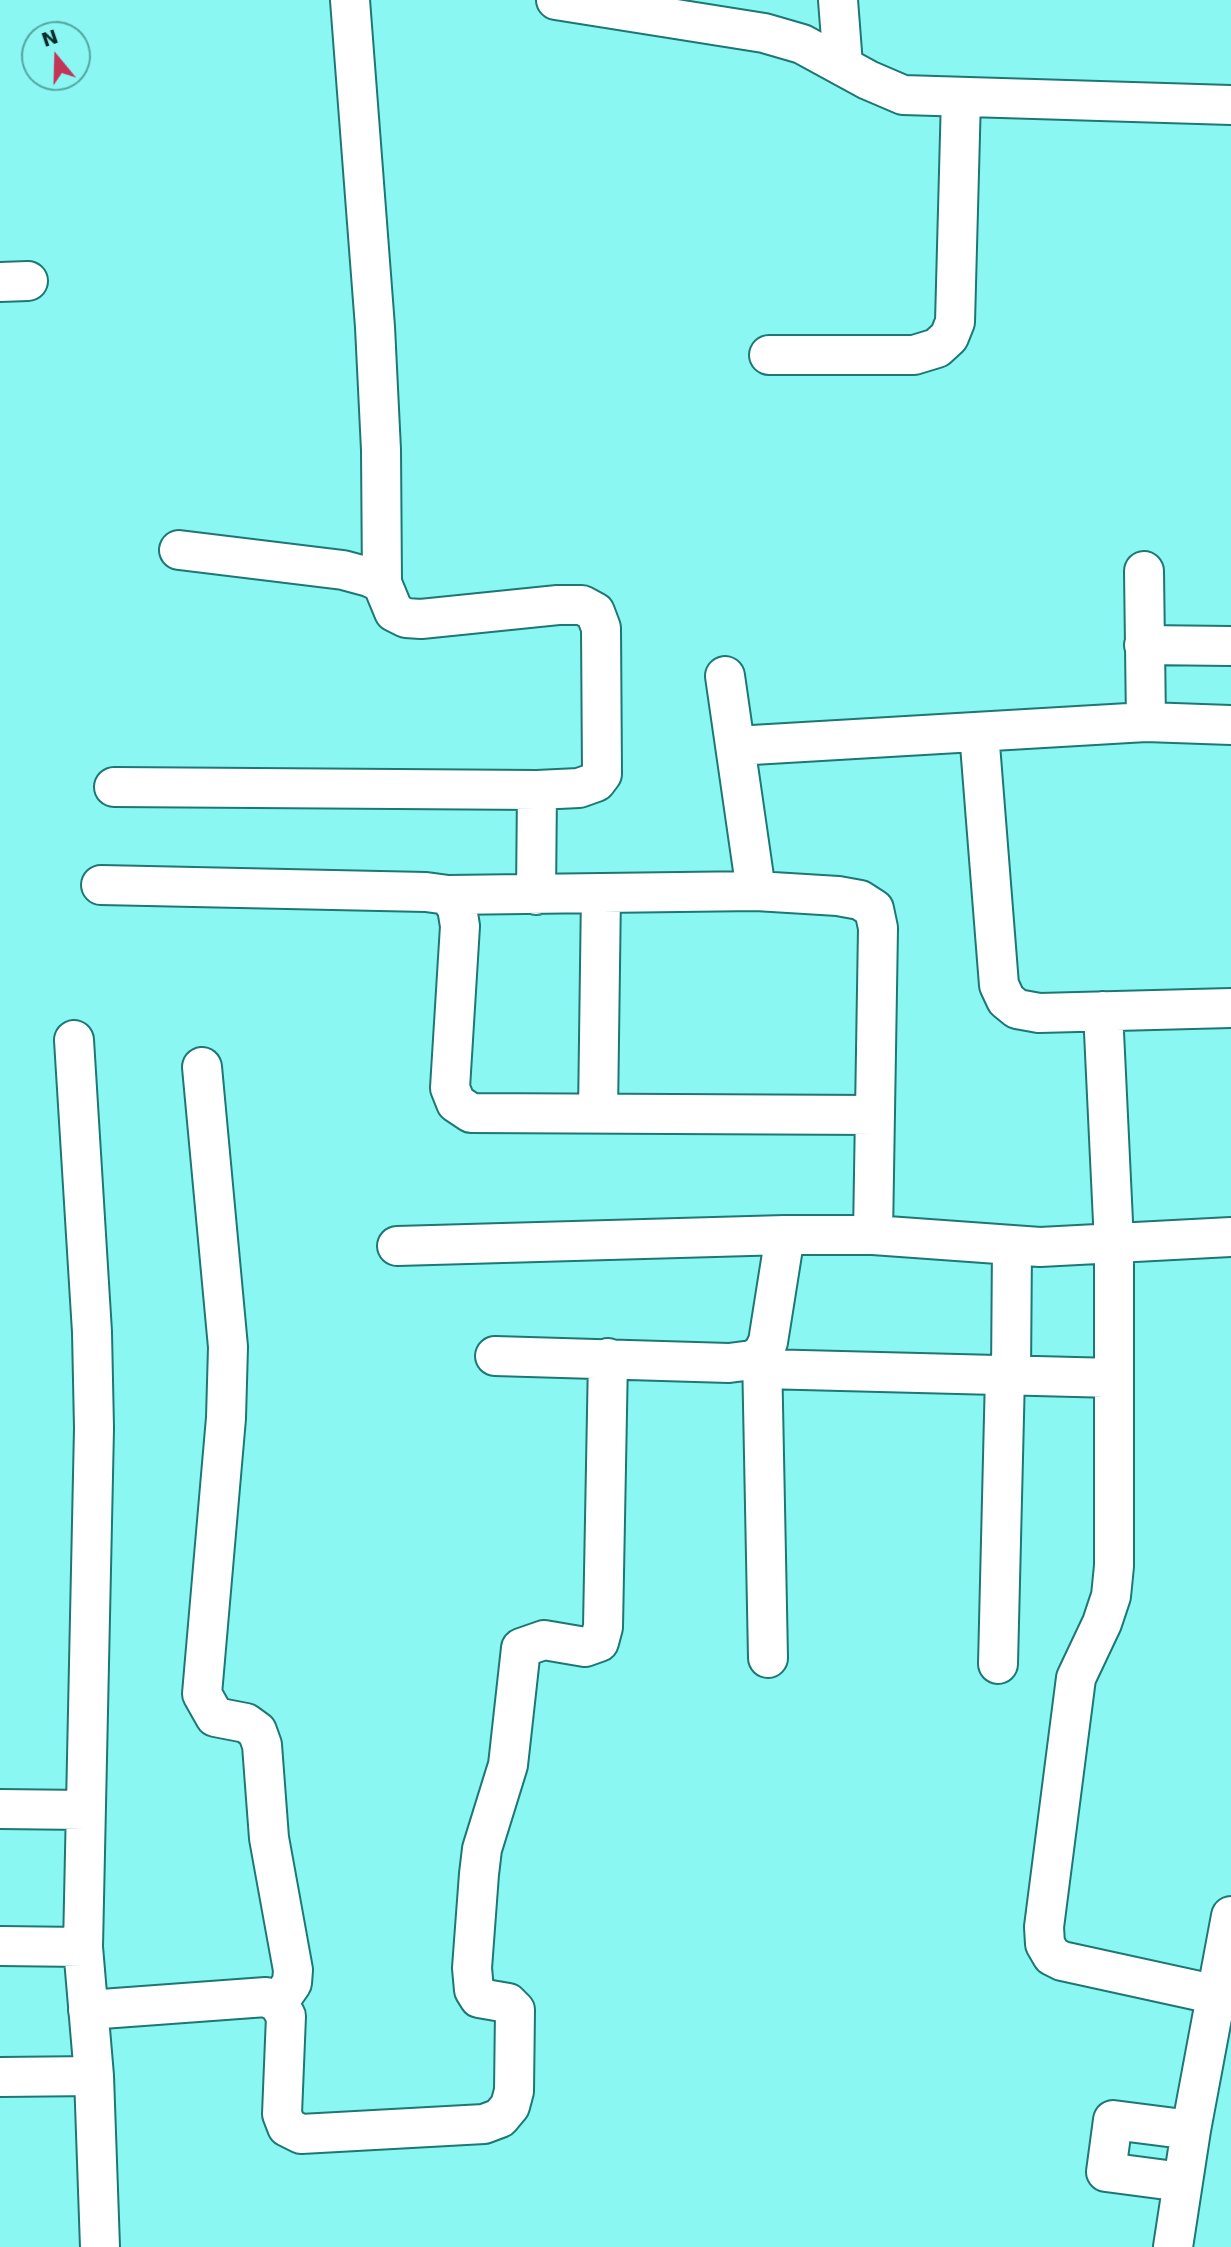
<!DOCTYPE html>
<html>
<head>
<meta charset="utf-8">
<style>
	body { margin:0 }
	#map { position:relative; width:1231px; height:2247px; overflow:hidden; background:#8af7f2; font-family:"DejaVu Sans",sans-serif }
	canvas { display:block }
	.north { position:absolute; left:21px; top:21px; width:70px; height:70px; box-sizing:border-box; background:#8af7f2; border:2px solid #56a6a2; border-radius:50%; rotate:341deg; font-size:19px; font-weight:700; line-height:28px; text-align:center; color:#082d2b }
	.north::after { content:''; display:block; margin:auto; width:24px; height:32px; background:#c43456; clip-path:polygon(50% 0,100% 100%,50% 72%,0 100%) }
</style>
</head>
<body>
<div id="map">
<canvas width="1231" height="2247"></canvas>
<div class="north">N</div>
</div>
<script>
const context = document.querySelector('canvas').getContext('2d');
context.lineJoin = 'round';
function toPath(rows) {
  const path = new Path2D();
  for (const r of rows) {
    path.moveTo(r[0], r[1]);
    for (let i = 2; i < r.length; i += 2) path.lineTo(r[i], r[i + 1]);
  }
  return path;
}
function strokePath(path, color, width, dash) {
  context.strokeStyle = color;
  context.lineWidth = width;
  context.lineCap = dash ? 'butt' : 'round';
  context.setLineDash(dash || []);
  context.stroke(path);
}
const minor = toPath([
	[350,0,375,327,381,450,382,583],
	[556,0,764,33,802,44,868,80,903,95,1231,105],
	[838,0,843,65],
	[0,282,28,281],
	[769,355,914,355,937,348,949,337,955,322,961,97],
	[1144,571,1146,722],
	[1144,645,1231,646],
	[725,676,756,891],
	[979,732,999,985,1006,1000,1017,1009,1039,1013,1231,1008],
	[735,746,1146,722,1231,725],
	[114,787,537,790,579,788,596,782,602,774,601,628,595,612,582,605,558,605,421,619,406,618,394,612,382,583,369,577,343,570,179,550],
	[101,885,426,892,448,895,457,908,460,926,450,1088,456,1103,471,1113,875,1115],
	[448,895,756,891,838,896,860,900,874,909,878,928,873,1235],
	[536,895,537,790],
	[1103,1011,1114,1243,1114,1566,1111,1596,1102,1623,1076,1678,1044,1927,1045,1944,1052,1956,1062,1961,1231,1998],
	[74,1040,92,1332,94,1428,83,1947,94,2076,100,2247],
	[202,1067,228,1347,226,1418,202,1694,215,1717,246,1723,257,1731,262,1745,269,1838,293,1970,292,1983,278,2003],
	[598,1113,601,893],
	[397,1246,785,1235,873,1235,1040,1247,1231,1237],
	[762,1354,768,1658],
	[495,1356,729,1363,752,1360,762,1354,768,1342,785,1235],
	[763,1369,1114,1378],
	[1011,1375,1012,1245],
	[998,1664,1005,1375],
	[0,1809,85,1810],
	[0,1946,83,1947],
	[88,2010,266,1997,278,2003,286,2016,282,2114,287,2127,301,2134,484,2124,500,2118,510,2106,514,2091,515,2010,508,2003,479,1998,474,1990,472,1968,479,1874,482,1849,508,1765,521,1648,544,1640,585,1647,599,1642,603,1627,608,1358],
	[0,2077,94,2076],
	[1182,2182,1106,2172,1113,2120,1191,2130],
	[1173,2247,1191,2130,1231,1916]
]);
strokePath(minor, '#1d7774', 42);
strokePath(minor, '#fff', 38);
</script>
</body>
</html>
